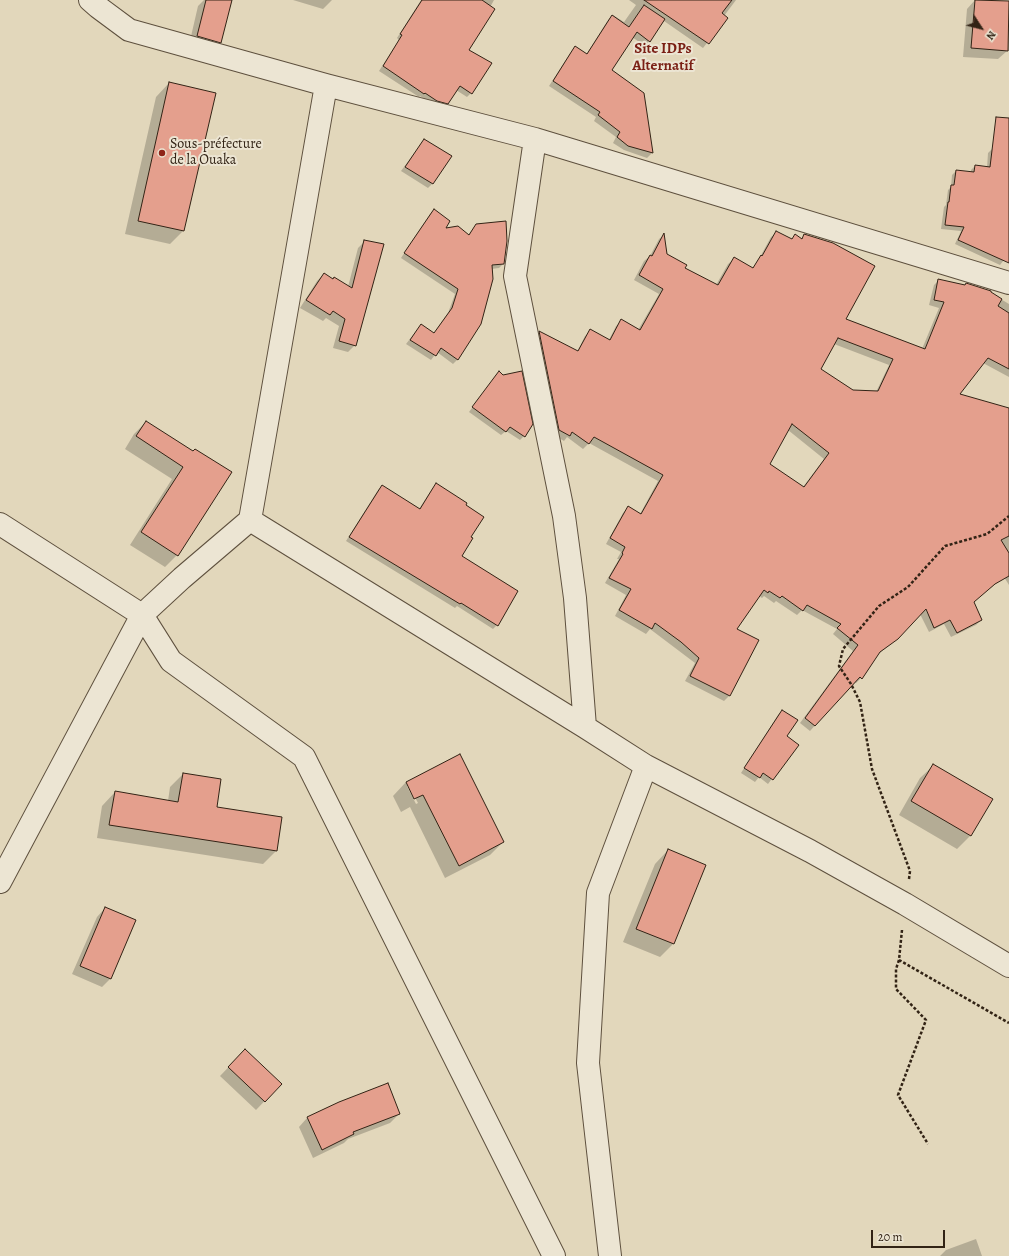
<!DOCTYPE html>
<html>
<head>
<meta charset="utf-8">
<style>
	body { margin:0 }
	#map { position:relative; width:1009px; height:1256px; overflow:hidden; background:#e2d7bb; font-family:Alegreya,serif }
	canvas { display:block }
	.north { position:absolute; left:961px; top:8px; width:40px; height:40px; -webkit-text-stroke:3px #ece5d3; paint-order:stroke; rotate:126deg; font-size:11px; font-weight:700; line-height:16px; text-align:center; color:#322315 }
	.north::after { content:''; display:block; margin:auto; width:14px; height:18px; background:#322315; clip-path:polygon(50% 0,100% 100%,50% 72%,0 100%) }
	.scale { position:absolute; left:871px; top:1230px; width:74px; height:18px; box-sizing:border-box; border:2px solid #322315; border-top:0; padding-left:5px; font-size:12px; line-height:14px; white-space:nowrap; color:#322315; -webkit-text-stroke:3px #ece5d3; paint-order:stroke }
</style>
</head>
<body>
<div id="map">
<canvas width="1009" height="1256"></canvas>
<div class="north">N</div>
<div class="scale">20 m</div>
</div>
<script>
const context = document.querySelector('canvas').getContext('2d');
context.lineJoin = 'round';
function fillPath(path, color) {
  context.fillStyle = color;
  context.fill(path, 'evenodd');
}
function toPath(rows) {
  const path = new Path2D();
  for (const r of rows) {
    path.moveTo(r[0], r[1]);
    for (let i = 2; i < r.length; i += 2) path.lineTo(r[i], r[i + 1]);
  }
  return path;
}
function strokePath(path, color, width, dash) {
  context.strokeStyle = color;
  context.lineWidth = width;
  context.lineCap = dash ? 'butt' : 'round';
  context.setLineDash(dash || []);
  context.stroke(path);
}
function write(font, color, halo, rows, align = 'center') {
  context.font = font + ' Alegreya,serif';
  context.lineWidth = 4;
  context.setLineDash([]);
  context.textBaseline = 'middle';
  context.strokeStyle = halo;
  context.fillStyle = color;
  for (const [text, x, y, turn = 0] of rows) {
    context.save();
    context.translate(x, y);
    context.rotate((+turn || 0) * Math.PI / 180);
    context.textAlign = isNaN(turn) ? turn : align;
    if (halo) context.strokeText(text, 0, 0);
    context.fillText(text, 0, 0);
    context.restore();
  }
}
fillPath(toPath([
	[204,0,219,0,220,42,211,51,189,45,198,6],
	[293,0,332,0,323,9],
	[421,0,494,0,467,50,471,93,467,97,456,90,443,107,433,105,420,96,419,97,379,71,399,40,397,38],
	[629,0,736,0,724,16,727,18,703,48,664,21,645,46,632,37,611,70,643,93,652,153,647,158,624,150,613,143,616,137,594,121,596,117,549,86,571,52,575,48,586,55,608,20,613,15,624,22,636,5],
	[975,0,1009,2,1009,51,1007,51,998,59,963,57,967,9],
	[169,83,183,231,170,244,125,234,156,97],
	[424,140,432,184,428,188,401,171],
	[993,148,1009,150,1009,253,1000,265,955,244,961,231,941,229,944,207,946,205,948,190,951,187,952,175,956,171,971,173,971,170,975,166,987,168,988,153],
	[434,210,444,229,468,235,476,225,503,264,499,268,491,269,480,323,457,360,453,364,437,352,431,360,406,344,421,325,433,334,448,313,455,294,401,258,430,214],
	[777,232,791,240,795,236,801,239,805,235,845,319,922,349,939,308,929,305,934,285,939,280,965,285,966,284,989,292,1009,304,1009,377,983,363,959,395,1009,414,1009,585,1004,577,973,602,981,620,976,625,951,637,944,624,929,632,920,614,891,644,877,655,861,678,856,683,854,682,810,731,800,723,853,651,833,634,837,629,802,610,797,615,776,601,774,603,764,596,762,598,759,596,736,630,757,641,729,696,724,701,685,681,695,663,650,629,646,634,615,616,626,595,605,583,619,559,617,559,621,552,606,544,623,513,628,508,640,514,658,481,589,443,583,449,567,437,564,441,554,435,534,337,539,332,577,352,585,336,591,331,609,340,616,326,622,321,638,330,659,294,634,280,644,261,650,256,659,239,664,235,667,254,683,268,716,285,728,264,734,259,752,269,760,257,771,237],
	[834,344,889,365,876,392,852,391,819,369],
	[788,430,824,459,803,487,769,464],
	[365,241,355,345,348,352,333,348,339,326,326,318,323,321,300,308,317,281,324,274,333,280,348,287,358,248],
	[499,372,524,436,520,440,506,431,501,435,469,412],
	[146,422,193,452,231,473,177,555,165,567,130,545,172,479,125,449,134,434],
	[436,485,470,537,461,557,497,625,493,629,457,606,455,608,346,541,378,490,382,486,419,509,432,489],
	[782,711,786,737,797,745,768,784,759,777,755,782,741,773,778,715],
	[460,755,503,842,490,855,445,878,410,807,401,812,393,796,406,782],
	[407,786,409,786,418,803,416,804],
	[934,765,991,800,970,836,957,849,899,815,920,778],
	[183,774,216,807,276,851,263,864,97,838,102,806,115,792,168,801,170,787],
	[668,850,705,865,673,944,660,957,623,942,655,864],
	[105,908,111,978,102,987,72,974,97,917],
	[245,1050,281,1084,256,1110,220,1076],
	[340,1104,399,1114,390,1123,348,1139,344,1143,313,1158,299,1127,307,1118],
	[976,1239,982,1256,940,1256,946,1250]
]), '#0003');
const building = toPath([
	[206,0,232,0,221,43,197,36,206,0],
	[422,0,482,0,495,9,469,50,492,63,472,94,460,86,448,104,437,101,425,93,424,94,383,66,402,35,400,34,422,0],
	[644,0,732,0,722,13,728,18,709,44,644,0],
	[975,0,1009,1,1008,51,971,48,975,0],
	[644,5,665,19,650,42,637,32,612,70,644,93,653,153,628,146,617,137,620,132,598,115,600,112,553,81,575,46,587,54,612,15,629,27,644,5],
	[169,82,216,93,184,231,138,221,169,82],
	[996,117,1009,118,1009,263,958,240,964,227,945,225,948,202,949,202,951,185,954,185,956,170,974,172,975,165,990,167,996,117],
	[424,139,452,156,433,184,405,167,424,139],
	[434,209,450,221,446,228,458,226,469,235,476,224,506,221,507,241,504,264,492,265,493,279,481,324,458,360,441,348,436,356,410,340,421,324,434,333,452,308,458,289,404,253,434,209],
	[776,231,792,239,795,234,802,239,804,234,833,243,875,266,846,319,925,349,944,302,934,300,938,279,965,285,966,283,991,291,991,292,1002,299,998,306,1009,313,1009,369,988,358,960,394,1009,408,1009,536,1001,540,1009,553,1009,576,995,584,974,602,982,620,957,633,950,620,934,628,926,609,898,639,880,652,862,679,860,677,815,726,805,718,858,645,837,628,841,624,807,605,803,611,782,596,780,598,769,591,768,593,764,590,737,629,759,640,730,696,690,676,699,658,681,642,655,623,652,629,619,610,631,589,609,578,623,554,622,553,625,547,610,538,628,506,641,514,663,475,594,437,589,444,572,432,570,436,559,430,539,331,578,351,590,329,610,340,621,319,640,330,663,289,639,275,650,255,652,256,664,233,667,254,687,265,685,268,718,285,734,257,753,268,761,255,762,256,776,231],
	[838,338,893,359,878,391,853,390,821,369,838,338],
	[792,424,829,453,804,487,770,464,792,424],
	[364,240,384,244,356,346,339,341,345,319,333,311,330,315,306,300,324,273,333,279,334,277,352,288,364,240],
	[499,371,503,375,522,371,533,424,525,437,510,427,506,432,472,407,499,371],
	[146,421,193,451,195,449,232,472,178,556,141,532,183,467,136,436,146,421],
	[436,483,467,503,466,505,484,517,471,537,473,538,462,556,518,591,498,626,461,603,460,604,349,537,382,485,420,509,436,483],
	[782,710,798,720,787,736,799,745,773,780,763,773,760,778,744,768,782,710],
	[460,754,504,842,459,866,423,795,414,799,406,782,460,754],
	[933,764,993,799,971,836,911,801,933,764],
	[183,773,221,779,217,807,282,817,277,851,109,825,115,791,178,802,183,773],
	[668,849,706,865,674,944,636,929,668,849],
	[105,907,136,920,111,979,80,966,105,907],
	[245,1049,282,1084,265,1102,228,1067,245,1049],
	[388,1083,400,1114,353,1132,354,1134,322,1150,307,1117,339,1102,388,1083]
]);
fillPath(building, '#e49f8d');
strokePath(building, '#322315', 1);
const minor = toPath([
	[90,0,98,7,129,30,326,85,535,139,1009,283],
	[535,139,515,276,564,516,575,598,585,727],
	[250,520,585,727,646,766,810,851,905,904,1009,966],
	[0,524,142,615,171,661,304,757,554,1256],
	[0,882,142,615,182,578,250,520,326,85],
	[610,1256,588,1063,598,893,646,766]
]);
strokePath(minor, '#5e503e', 24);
strokePath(toPath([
	[909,879,910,871,872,769,860,702,851,684,839,666,843,649,879,606,908,587,945,546,987,534,1009,516],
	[902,930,899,960,1009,1023],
	[899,960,896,969,896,989,926,1020,898,1095,928,1144]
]), '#322315', 2.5, [3, 2]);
strokePath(minor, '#ece5d3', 22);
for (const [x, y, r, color] of [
	[162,153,4,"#8f2418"]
]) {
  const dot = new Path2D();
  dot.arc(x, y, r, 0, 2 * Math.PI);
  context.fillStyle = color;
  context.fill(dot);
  strokePath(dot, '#ece5d3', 1.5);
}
write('14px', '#322315', '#ece5d3', [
	["Sous-préfecture",170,145],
	["de la Ouaka",170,161]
], 'left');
write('bold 15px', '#7a1f14', '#ece5d3', [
	["Site IDPs",663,49],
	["Alternatif",663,66]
]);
</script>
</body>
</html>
